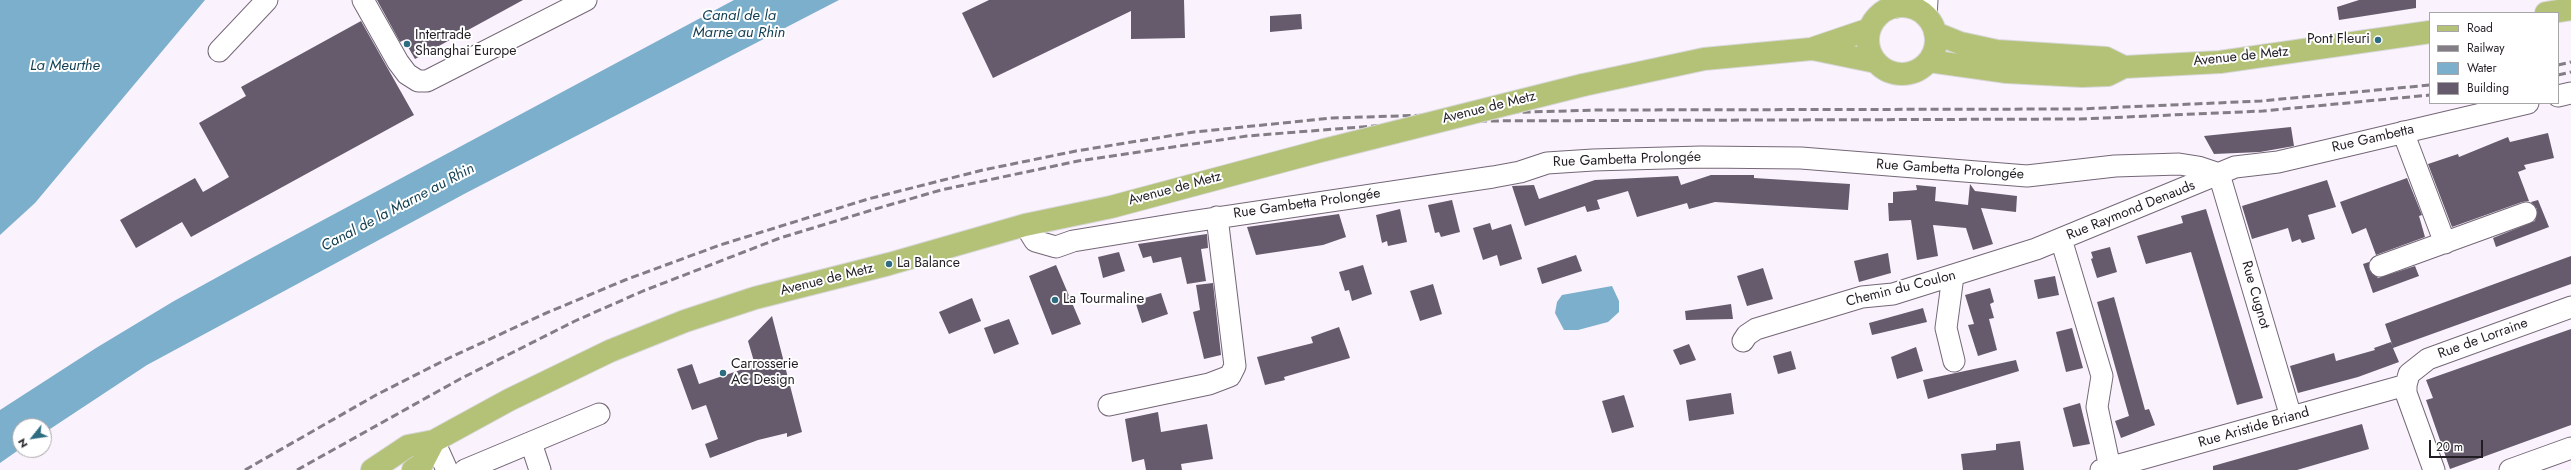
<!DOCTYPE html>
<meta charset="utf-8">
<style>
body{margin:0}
#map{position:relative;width:2571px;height:470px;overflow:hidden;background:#faf2fd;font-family:Jost,sans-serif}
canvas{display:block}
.legend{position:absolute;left:2429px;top:12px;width:130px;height:92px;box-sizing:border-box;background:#fff;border:1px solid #a7a5a7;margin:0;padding:5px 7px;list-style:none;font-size:12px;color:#221d23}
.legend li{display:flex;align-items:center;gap:8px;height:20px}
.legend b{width:20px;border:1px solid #a7a5a7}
.north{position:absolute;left:12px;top:418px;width:40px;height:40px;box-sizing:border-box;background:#fff;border:1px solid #a7a5a7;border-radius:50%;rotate:240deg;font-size:11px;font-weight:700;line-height:16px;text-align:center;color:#221d23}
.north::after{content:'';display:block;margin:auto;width:14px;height:18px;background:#2d6c81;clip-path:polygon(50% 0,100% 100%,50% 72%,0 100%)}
.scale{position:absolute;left:2429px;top:440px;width:54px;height:18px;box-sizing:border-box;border:2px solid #221d23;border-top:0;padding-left:5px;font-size:12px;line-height:14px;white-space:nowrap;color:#221d23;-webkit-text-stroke:3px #fff;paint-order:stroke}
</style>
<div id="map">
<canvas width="2571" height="470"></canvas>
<ul class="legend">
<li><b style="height:5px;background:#b3c276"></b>Road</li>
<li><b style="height:5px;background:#837d85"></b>Railway</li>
<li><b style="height:11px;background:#7cafcb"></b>Water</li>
<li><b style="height:11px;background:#655b6c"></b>Building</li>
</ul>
<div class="north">N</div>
<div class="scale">20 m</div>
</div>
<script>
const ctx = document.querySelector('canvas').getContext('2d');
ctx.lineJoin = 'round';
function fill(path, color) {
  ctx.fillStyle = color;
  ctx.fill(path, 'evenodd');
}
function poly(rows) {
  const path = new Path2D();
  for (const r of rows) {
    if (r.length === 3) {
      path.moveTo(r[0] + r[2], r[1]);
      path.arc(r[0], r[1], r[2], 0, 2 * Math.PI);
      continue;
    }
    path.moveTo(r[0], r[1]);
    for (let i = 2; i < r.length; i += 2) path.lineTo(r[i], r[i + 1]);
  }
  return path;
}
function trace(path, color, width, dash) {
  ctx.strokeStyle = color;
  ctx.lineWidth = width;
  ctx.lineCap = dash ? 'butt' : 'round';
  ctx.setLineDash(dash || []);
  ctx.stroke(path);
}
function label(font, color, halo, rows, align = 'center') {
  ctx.font = font + ' Jost,sans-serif';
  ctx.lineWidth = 4;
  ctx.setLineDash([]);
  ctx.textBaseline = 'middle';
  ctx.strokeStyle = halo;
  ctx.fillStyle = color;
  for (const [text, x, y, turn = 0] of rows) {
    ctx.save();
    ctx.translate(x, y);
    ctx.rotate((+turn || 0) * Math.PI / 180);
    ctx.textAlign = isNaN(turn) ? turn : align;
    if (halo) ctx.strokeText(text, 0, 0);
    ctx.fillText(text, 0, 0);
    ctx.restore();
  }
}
const water = poly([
 [0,0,205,0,35,203,0,235],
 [734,0,839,0,466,193,147,365,44,433,44,426,20,426,20,449,0,463,0,410,96,348,174,301,254,257],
 [1612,286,1619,301,1619,312,1608,322,1578,330,1564,330,1555,313,1557,302,1562,295]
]);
const building = poly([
 [377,0,523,0,415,59,404,40,400,42],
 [989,0,1184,0,1185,38,1131,39,1131,11,993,78,962,13],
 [2359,0,2416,0,2416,8,2339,20,2337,7],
 [1301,14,1302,29,1270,32,1270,16],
 [361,21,414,115,191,237,182,222,136,248,120,220,195,178,203,192,229,177,199,123,246,96,241,87],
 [2291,127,2294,146,2260,152,2214,154,2204,136],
 [2548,133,2554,158,2524,165,2526,169,2518,172,2529,201,2522,202,2452,227,2428,164,2458,154,2459,157,2508,137,2510,142],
 [1711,175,1754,175,1754,178,1850,184,1848,210,1715,202,1689,209,1687,203,1637,217,1628,191,1597,200,1600,209,1587,212,1585,206,1525,226,1512,186,1534,185,1539,199,1595,180,1678,176,1681,185],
 [2407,178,2422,215,2419,216,2425,237,2376,255,2366,228,2352,234,2340,202],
 [2327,180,2336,207,2308,215,2315,239,2302,243,2300,239,2292,242,2288,228,2252,239,2242,206],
 [1970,184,1975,191,2017,196,2016,212,1981,208,1993,244,1973,250,1966,228,1933,225,1938,256,1917,260,1911,220,1889,221,1888,203,1893,203,1893,192,1917,190,1916,185,1936,187,1935,201,1968,205],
 [1452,200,1460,232,1441,237,1439,232,1435,233,1428,205],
 [2538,200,2549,227,2496,247,2493,238,2535,221,2537,209,2531,202],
 [1400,209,1407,242,1388,246,1387,241,1382,243,1376,215],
 [2206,209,2263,398,2237,405,2191,252,2146,264,2137,236,2183,223,2181,216],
 [1339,214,1346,237,1323,245,1256,255,1247,227],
 [1490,223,1492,230,1511,224,1522,259,1500,266,1497,255,1483,260,1473,228],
 [1207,234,1208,248,1201,249,1206,281,1187,284,1181,257,1153,263,1151,256,1143,258,1138,244],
 [2110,247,2117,272,2097,278,2091,259,2093,258,2091,252],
 [1119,252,1125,271,1103,278,1098,257],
 [1888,253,1891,273,1859,282,1854,261],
 [1576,255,1582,271,1542,284,1537,268],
 [2571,256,2571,284,2393,348,2399,362,2358,377,2298,393,2290,366,2334,353,2336,361,2375,350,2374,348,2391,342,2393,347,2385,324],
 [2369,262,2369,270,2378,278,2415,266,2419,276,2373,293,2363,264],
 [1056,265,1081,324,1052,335,1029,276],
 [1363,265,1372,294,1352,301,1349,290,1345,291,1339,272],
 [1763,268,1773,299,1747,306,1737,276],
 [2055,276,2059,295,2038,299,2034,280],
 [1213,283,1221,355,1204,359,1193,312,1200,310,1196,285],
 [1433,284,1442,314,1420,321,1410,291],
 [1990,288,1994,302,1990,304,1994,318,1989,319,1997,350,1978,356,1968,325,1974,324,1965,295],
 [1161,293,1168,314,1142,323,1135,301],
 [2114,297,2145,410,2149,409,2155,425,2121,438,2115,421,2129,416,2097,302],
 [972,298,981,321,949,334,939,312],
 [1731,304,1733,319,1686,320,1685,311],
 [1923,308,1927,322,1872,335,1869,323],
 [772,316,802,432,787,437,787,433,758,440,710,458,705,444,718,439,706,405,692,410,677,369,692,364,699,384,755,365,748,341],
 [1009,319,1019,344,994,354,984,328],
 [1339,327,1350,358,1284,377,1285,380,1265,385,1257,357,1313,343,1311,337],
 [2072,328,2083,368,2066,372,2056,332],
 [2571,329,2571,425,2450,469,2426,400,2433,398,2426,380],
 [1689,344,1696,360,1680,365,1673,350],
 [1916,347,1923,371,1897,379,1891,357],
 [1791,351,1796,369,1778,374,1773,356],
 [2016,360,2019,371,1928,399,1923,380],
 [1731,393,1734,414,1689,421,1686,400],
 [1624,395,1634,427,1612,433,1602,401],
 [2080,403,2090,444,2073,447,2063,408],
 [1158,412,1161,432,1207,424,1213,459,1181,464,1182,470,1146,470,1144,459,1132,462,1125,419],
 [2362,424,2369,449,2297,470,2213,470,2213,466],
 [2020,441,2024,470,1963,470,1961,454,1996,450,1996,444]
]);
const minor = poly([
 [363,0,398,62,407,74,418,81,427,81,586,0],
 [1896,7,1901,0],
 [1926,16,1927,0],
 [219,51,267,0],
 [2558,96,2571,93],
 [2403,132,2445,243],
 [2219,174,2291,417],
 [1025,225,1035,241,1056,247,1073,241,1189,222,1493,177,1520,172,1547,163,1593,160,1701,157,1801,158,2027,176,2115,166,2179,164,2198,167,2219,174],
 [2061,239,2102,376,2097,407,2110,468],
 [2380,266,2526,213],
 [1953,276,1946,328,1954,361],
 [1743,341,1747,335,1756,329,1862,297,1893,294,2036,249,2235,167,2278,162,2528,103],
 [1109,405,1209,384,1230,376,1235,366,1217,217],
 [434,441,447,470],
 [531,443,540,470],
 [465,470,599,414],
 [2101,470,2406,385],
 [2434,470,2406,393,2406,385,2409,374,2428,359,2571,307],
 [2510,470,2571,448]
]);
const major = poly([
 [1902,40,34],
 [2546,13,2571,9],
 [1935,33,1960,43,1997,51,2106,58,2124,67],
 [1813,49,1876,62],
 [1929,61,2007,72,2082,76,2108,75,2124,67,2220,62,2430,32],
 [1583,85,1704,59,1811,49,1870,29],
 [372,470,408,446,434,441,509,400,610,351,685,321,755,298,889,264,1025,225,1111,207,1324,150],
 [413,470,422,464,434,441]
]);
const rail = poly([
 [2558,65,2571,62],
 [2558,75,2571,72],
 [245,470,376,395,449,358,544,314,625,280,720,245,868,199,983,170,1076,151,1194,132,1332,118,1596,110,2080,109,2261,101,2430,85],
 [297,470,460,379,575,321,643,291,780,238,872,210,941,190,1078,161,1247,136,1386,125,1463,121,2080,119,2263,111,2430,95]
]);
const majorBridge = poly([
 [1324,150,1583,85]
]);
const markers = [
 [2378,40,4,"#2d6c81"],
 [407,44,4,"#2d6c81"],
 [889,264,4,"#2d6c81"],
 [1055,300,4,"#2d6c81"],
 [723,373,4,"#2d6c81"]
];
const poiNames = [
 ["Intertrade",415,36],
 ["Shanghai Europe",415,52],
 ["Pont Fleuri",2370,40,"right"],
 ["La Balance",897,264],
 ["La Tourmaline",1063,300],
 ["Carrosserie",731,365],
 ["AC Design",731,381]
];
const streetNames = [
 ["Avenue de Metz",2241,57,-6],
 ["Avenue de Metz",1489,108,-14],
 ["Rue Gambetta",2373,139,-13],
 ["Rue Gambetta Prolongée",1627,160,-2],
 ["Rue Gambetta Prolongée",1950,170,4],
 ["Avenue de Metz",1175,189,-15],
 ["Rue Gambetta Prolongée",1307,204,-8],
 ["Rue Raymond Denauds",2131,211,-22],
 ["Avenue de Metz",827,280,-14],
 ["Chemin du Coulon",1901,289,-14],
 ["Rue Cugnot",2255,295,74],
 ["Rue de Lorraine",2483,339,-20],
 ["Rue Aristide Briand",2254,428,-16]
];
const waterNames = [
 ["Canal de la",739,16],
 ["Marne au Rhin",739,33],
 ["La Meurthe",65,66],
 ["Canal de la Marne au Rhin",398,208,-28]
];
fill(water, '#7cafcb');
fill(building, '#655b6c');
trace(minor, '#746777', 23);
trace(major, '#d7d6d7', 24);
trace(minor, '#fff', 21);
trace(major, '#b3c276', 22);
trace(rail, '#837d85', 3, [8, 4]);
trace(majorBridge, '#d7d6d7', 24, []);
trace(majorBridge, '#b3c276', 22);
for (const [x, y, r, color] of markers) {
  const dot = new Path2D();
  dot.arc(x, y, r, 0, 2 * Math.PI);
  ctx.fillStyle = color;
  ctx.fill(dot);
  trace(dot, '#fff', 1.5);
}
label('14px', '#221d23', '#fff', poiNames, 'left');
label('14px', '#221d23', '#fff', streetNames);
label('italic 15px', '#133f53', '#fff', waterNames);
</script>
